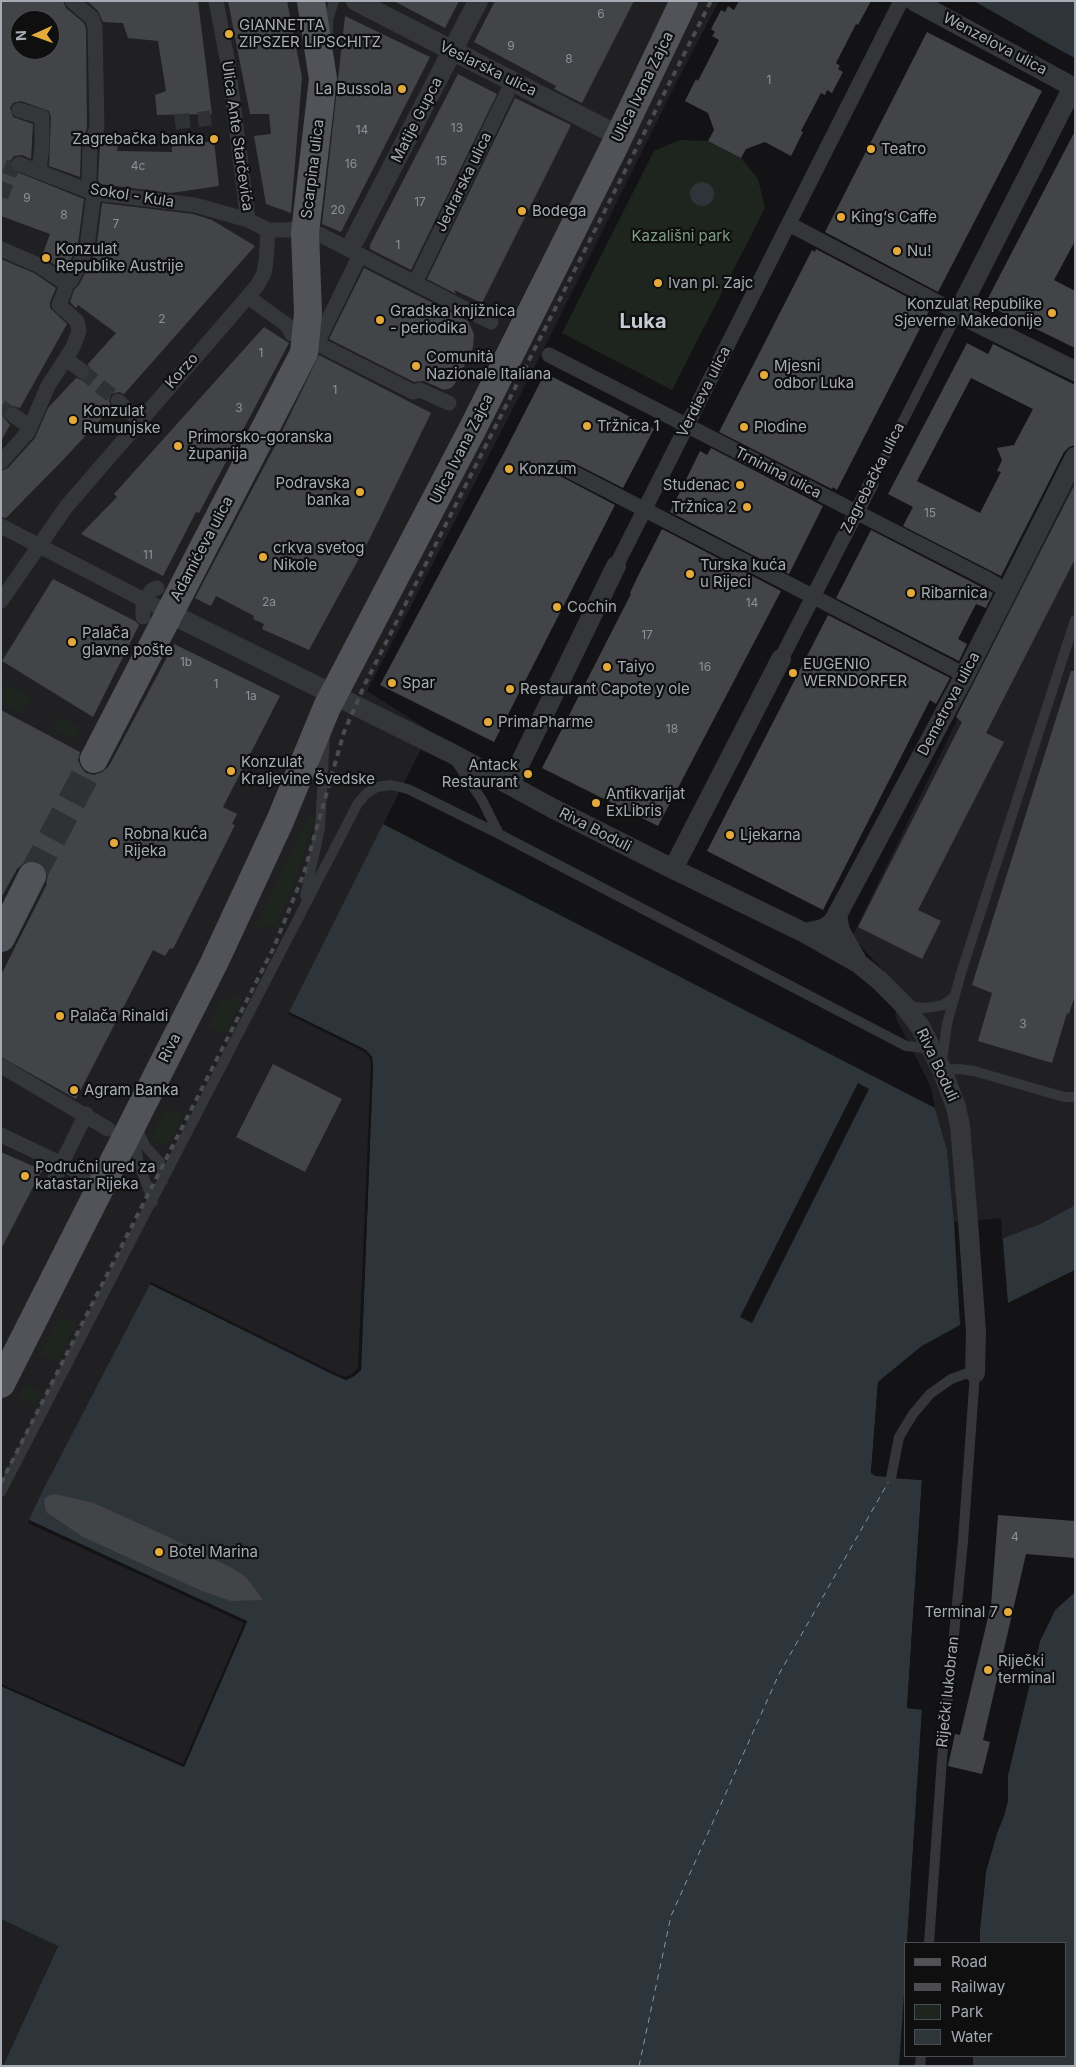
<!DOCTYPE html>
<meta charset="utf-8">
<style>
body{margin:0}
#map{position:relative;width:1076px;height:2067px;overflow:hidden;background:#131315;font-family:Inter,sans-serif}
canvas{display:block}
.frame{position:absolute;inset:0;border:2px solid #a6abb4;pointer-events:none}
.legend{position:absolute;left:904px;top:1942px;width:162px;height:115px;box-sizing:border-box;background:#0f0f10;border:1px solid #4b4d52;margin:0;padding:6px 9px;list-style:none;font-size:15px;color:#a6abb4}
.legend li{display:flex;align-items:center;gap:10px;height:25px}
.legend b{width:25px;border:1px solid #4b4d52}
.north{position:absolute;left:10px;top:10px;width:50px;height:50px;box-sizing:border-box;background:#0f0f10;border:1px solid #4b4d52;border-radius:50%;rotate:268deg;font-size:14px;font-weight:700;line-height:20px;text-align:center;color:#a6abb4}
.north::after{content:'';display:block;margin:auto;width:18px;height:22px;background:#e5aa3c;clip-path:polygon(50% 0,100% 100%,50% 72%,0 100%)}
</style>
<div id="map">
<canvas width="1076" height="2067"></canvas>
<div class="frame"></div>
<ul class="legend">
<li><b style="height:6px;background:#515359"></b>Road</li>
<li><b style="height:6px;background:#4a4c51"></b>Railway</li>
<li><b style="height:14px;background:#1e251f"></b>Park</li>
<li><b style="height:14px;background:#2d343a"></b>Water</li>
</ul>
<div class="north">N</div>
</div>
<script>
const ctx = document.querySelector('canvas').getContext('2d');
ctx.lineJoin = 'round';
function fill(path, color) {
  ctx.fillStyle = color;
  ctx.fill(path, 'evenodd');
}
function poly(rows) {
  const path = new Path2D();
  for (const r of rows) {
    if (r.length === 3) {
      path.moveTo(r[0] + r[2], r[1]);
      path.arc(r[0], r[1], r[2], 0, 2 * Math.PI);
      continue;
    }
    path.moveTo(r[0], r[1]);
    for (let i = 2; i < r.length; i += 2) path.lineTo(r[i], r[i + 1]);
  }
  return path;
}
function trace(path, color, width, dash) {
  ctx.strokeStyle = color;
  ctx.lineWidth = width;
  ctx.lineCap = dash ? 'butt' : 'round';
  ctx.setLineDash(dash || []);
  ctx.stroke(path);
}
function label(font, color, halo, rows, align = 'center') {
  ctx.font = font + ' Inter,sans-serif';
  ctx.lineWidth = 4.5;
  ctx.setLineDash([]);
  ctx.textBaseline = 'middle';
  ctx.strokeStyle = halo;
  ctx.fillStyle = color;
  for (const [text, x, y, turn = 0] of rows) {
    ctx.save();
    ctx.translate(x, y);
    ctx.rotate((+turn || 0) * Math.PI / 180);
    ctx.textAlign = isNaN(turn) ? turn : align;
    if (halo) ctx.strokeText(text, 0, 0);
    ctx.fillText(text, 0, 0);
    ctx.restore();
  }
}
const built = poly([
 [1,1,719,1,677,81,533,370,367,691,430,731,289,1012,366,1050,372,1057,361,1370,346,1380,150,1284,37,1503,247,1621,184,1767,1,1686],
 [20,20,50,20,50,50,20,50],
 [1075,470,1075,1205,1040,1224,1002,1238,1001,1218,954,1222,947,1150,935,1108,931,1087,895,1016,903,991,852,937,948,739],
 [1,1919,58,1945,3,2066,1,2066]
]);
const green = poly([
 [680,140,708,141,741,158,758,179,765,208,672,390,562,333,654,151],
 [7,684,31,698,22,713,1,701,1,695],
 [60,716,80,728,73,740,53,729],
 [308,817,314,818,314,822,292,888,276,925,256,927],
 [244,995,225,1034,209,1026,221,1001],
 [166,1109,182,1117,167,1146,151,1138],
 [60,1316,76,1324,57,1362,40,1354],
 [25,1384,43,1393,36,1406,18,1397]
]);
const water = poly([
 [974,1,1075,1,1075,58,1058,49],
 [702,194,12],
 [383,824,935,1108,947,1150,954,1222,1001,1218,1003,1238,1040,1224,1075,1205,1075,1270,922,1346,878,1382,871,1473,891,1478,922,1480,907,1708,922,1709,907,1943,905,1943,905,1980,899,2066,3,2066,58,1946,1,1919,1,1686,184,1767,247,1622,29,1520,42,1492,150,1284,334,1375,346,1380,354,1376,361,1370,373,1066,372,1057,366,1050,289,1012],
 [1075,1592,1075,2066,973,2066,973,2056,1065,2056,1065,1943,980,1943,980,1929,986,1871,997,1833,1004,1816,1008,1800,1008,1775,1040,1641,1055,1610]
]);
const pier = poly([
 [289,1012,366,1050,372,1057,373,1066,361,1370,354,1376,346,1380,150,1284,151,1282,335,1373,346,1377,352,1374,358,1368,371,1066,370,1058,365,1052,288,1014],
 [858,1083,869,1089,752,1323,740,1317],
 [1001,1218,1008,1303,1075,1270,1075,1273,1010,1305,1010,1319,987,1321,961,1328,923,1348,881,1383,874,1472,891,1475,923,1477,925,1480,910,1706,923,1707,924,1709,910,1943,907,1943,922,1710,907,1708,922,1480,875,1476,871,1473,878,1382,922,1346,960,1325,954,1222],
 [29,1520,247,1621,184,1767,1,1686,1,1684,183,1764,244,1623,28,1523],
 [1075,1589,1075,1592,1055,1610,1040,1641,1008,1775,1008,1800,1004,1816,997,1833,986,1871,980,1929,980,1943,978,1943,977,1928,984,1871,995,1832,1002,1815,1005,1799,1006,1775,1038,1640,1053,1609]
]);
const ferry = poly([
 [639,2066,671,1916,779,1674,889,1481]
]);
const building = poly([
 [1,1,63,1,66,8,84,23,86,29,87,128,81,144,80,177,49,166,51,117,49,111,21,101,13,103,10,108,13,117,33,124,31,159,22,155,14,156,10,161,12,170,84,199,78,244,65,272,42,256,50,234,1,216],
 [20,20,50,20,50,50,20,50],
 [87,1,198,1,212,114,157,115,155,95,166,91,158,41,128,38,123,23,103,22,98,11],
 [228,1,287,1,302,77,291,213,266,204,254,136,271,134,269,114,250,114],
 [394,1,459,1,445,28],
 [495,1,634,1,582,103,554,89,556,86,474,42],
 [739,1,871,1,858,25,856,24,836,63,840,66,838,69,843,72,832,93,827,90,825,95,821,93,801,131,803,132,791,156,765,142,746,149,741,158,708,141,714,130,708,113,685,101,696,79,698,81,719,40,712,36,715,32,711,29,721,10,725,12,728,6,734,10],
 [345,16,430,57,341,232,322,224],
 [927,32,1042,91,938,292,825,232],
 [458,74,497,94,411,270,370,249,370,245],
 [515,98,571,125,482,303,454,290,456,294,427,279],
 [1075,131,1075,241,1054,280,1075,291,1075,348,985,304],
 [214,141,219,186,171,193,100,184,98,180,100,145,118,145,117,151,172,152,172,146],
 [102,203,193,214,212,220,255,246,124,394,119,392,111,394,109,400,111,408,63,460,6,518,1,517,1,471,8,468,35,438,48,408,76,378,81,380,89,377,91,372,88,364,116,333,78,305,76,308,70,302,74,290,79,285,96,251],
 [816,249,930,309,837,490,833,487,832,489,719,432,812,250,815,252],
 [1,259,34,273,56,288,50,302,50,308,67,324,20,408,13,406,5,410,4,418,10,425,1,441],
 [364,268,468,321,474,334,473,347,457,381,451,388,444,390,424,381,414,382,329,339],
 [264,327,289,343,199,513,196,512,163,576,81,534,117,497,114,494],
 [967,343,988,354,993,344,1075,385,1075,445,1069,447,1064,452,1001,576,903,526,913,507,888,494],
 [971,378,1033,409,1014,445,997,448,1002,460,997,471,1001,472,980,513,917,481],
 [319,355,431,413,369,540,309,650,262,629,264,624,253,619,254,616,216,596,211,606,195,598,276,444],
 [545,373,654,429,623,488,568,460,559,460,556,464,556,473,560,476,615,505,494,742,380,685,505,451],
 [711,448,823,506,789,574,670,512,700,451,707,455],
 [1075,484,1075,559,986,733,1004,742,918,910,941,921,922,959,858,927,962,722,956,717],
 [662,529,781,591,658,826,542,768,631,594,630,593,637,578],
 [871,530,993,593,986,608,976,604,958,639,967,644,959,661,836,598],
 [53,579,135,621,139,625,93,717,2,661],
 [828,615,950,678,936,704,930,700,823,910,707,851],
 [174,644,280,696,223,807,237,814,232,824,235,825,173,949,170,948,165,956,153,950,76,1099,1,1057,1,975,47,884,46,883,48,876,45,868,39,862,32,860,24,863,17,869,1,898,1,710,80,752,78,760,81,767,86,773,94,775,102,772,109,766],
 [1071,671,1075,671,1075,995,1069,1014,1067,1013,1052,1063,978,1041,992,993,972,985],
 [273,1064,342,1099,305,1172,236,1137],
 [1,1152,42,1170,1,1249],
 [55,1494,94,1503,162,1534,232,1568,246,1577,263,1600,231,1601,202,1591,83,1537,46,1512,44,1499,50,1495],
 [998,1515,1075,1521,1075,1558,1026,1554,983,1740,990,1742,982,1774,948,1766,955,1734,960,1735,991,1605]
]);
const pedestrianTunnel = poly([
 [175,122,211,118],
 [1,197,14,162],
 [82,371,118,401],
 [1,407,13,415]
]);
const primaryTunnel = poly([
 [32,876,94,759]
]);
const service = poly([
 [328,32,328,20,334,1],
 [871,484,958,313],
 [455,760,482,800,499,834],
 [305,896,320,829,325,735],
 [906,1005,921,1008,933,1007,943,1005,954,997],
 [942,1061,947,1024,961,973,1075,620],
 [942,1070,959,1069,974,1071,1064,1097,1075,1097],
 [139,1132,146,1147,160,1162,163,1181],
 [137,1134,136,1148,139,1164,153,1202],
 [891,1478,899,1437,913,1414,930,1394,951,1379,965,1374,975,1373,963,1541,942,1759,929,1943],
 [1,1492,358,803,367,793,377,787,391,785,408,789,499,834,906,1046,932,1049],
 [920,2066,921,2056]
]);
const pedestrian = poly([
 [216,1,228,63,248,220,268,230],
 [19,110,42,117,42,147,39,171],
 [19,164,94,193,195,205,248,220],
 [789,224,958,313],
 [319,234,491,322],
 [1,249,38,265,62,281,65,284,65,290,59,305,77,321,79,331,73,347,48,386,28,432,1,462],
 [360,255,320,337,320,343,322,346,413,392,420,390,449,403],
 [415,283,513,81],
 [65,284,71,281,87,247,94,193,89,182,90,144,97,128,95,27,92,18,72,1],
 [248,297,287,325,292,334],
 [549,355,991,581,1007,591],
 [66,359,82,371],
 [118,401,139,420],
 [13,415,30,427],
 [564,468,965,675],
 [1,526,169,613],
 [616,566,901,1],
 [1,601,66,507,257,286,264,273,266,261,268,230,290,230,291,229],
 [143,617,143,606,148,595,152,590,157,588],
 [781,659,871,484],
 [1,1066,108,1129],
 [1,1135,85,1175],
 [55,1177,86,1114]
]);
const minor = poly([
 [356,1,619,136],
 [914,1,1075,88],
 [1073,87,958,313,1075,371],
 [355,239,478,1],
 [169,613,451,753,552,808,673,869,805,933,858,963,879,980,903,1004,921,1028,942,1070,956,1107,960,1126,968,1221,976,1332,975,1373],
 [510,784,616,566],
 [673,869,781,659],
 [837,915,840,931,858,963],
 [805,933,823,929,832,923,837,915,965,675,1075,457]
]);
const primary = poly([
 [94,759,304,353,308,313,305,233,323,79,311,1],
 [1,938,32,876],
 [1,1384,214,963,280,821,327,707,473,428,612,151,684,1]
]);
const rail = poly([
 [1,1483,274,947,304,873,344,732,365,684,711,1]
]);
const markers = [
 [229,34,5,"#e5aa3c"],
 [402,89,5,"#e5aa3c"],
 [214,139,5,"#e5aa3c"],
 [871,149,5,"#e5aa3c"],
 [522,211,5,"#e5aa3c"],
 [841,217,5,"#e5aa3c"],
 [897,251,5,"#e5aa3c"],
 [46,258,5,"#e5aa3c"],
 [658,283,5,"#e5aa3c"],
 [1052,313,5,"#e5aa3c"],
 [380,320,5,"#e5aa3c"],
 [416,366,5,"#e5aa3c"],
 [764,375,5,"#e5aa3c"],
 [73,420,5,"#e5aa3c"],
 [587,426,5,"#e5aa3c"],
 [744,427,5,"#e5aa3c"],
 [178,446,5,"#e5aa3c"],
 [509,469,5,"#e5aa3c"],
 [740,485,5,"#e5aa3c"],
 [360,492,5,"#e5aa3c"],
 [747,507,5,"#e5aa3c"],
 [263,557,5,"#e5aa3c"],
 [690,574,5,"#e5aa3c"],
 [911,593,5,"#e5aa3c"],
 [557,607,5,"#e5aa3c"],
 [72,642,5,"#e5aa3c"],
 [607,667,5,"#e5aa3c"],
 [793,673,5,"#e5aa3c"],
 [392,683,5,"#e5aa3c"],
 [510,689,5,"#e5aa3c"],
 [488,722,5,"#e5aa3c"],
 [231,771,5,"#e5aa3c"],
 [528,774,5,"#e5aa3c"],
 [596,803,5,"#e5aa3c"],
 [730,835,5,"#e5aa3c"],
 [114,843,5,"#e5aa3c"],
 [60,1016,5,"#e5aa3c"],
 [74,1090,5,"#e5aa3c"],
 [25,1176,5,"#e5aa3c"],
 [159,1552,5,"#e5aa3c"],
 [1008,1612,5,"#e5aa3c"],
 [988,1670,5,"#e5aa3c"]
];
const numberNames = [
 ["6",601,14],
 ["9",511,46],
 ["8",569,59],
 ["1",769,80],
 ["13",457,128],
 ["14",362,130],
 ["15",441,161],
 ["16",351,164],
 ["4c",138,166],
 ["9",27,198],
 ["17",420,202],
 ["20",338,210],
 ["8",64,215],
 ["7",116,224],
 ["1",398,245],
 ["2",162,319],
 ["1",261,353],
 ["1",335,390],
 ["3",239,408],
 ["15",930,513],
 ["11",148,555],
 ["2a",269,602],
 ["14",752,603],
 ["17",647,635],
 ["1b",186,662],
 ["16",705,667],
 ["1",216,684],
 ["1a",251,696],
 ["18",672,729],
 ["3",1023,1024],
 ["4",1015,1537]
];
const poiNames = [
 ["GIANNETTA",239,25],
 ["ZIPSZER LIPSCHITZ",239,42],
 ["La Bussola",392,89,"right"],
 ["Zagrebačka banka",204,139,"right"],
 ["Teatro",881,149],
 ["Bodega",532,211],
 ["King‘s Caffe",851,217],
 ["Konzulat",56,249],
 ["Republike Austrije",56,266],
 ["Nu!",907,251],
 ["Ivan pl. Zajc",668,283],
 ["Konzulat Republike",1042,304,"right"],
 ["Sjeverne Makedonije",1042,321,"right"],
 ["Gradska knjižnica",390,311],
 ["- periodika",390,328],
 ["Comunità",426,357],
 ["Nazionale Italiana",426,374],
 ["Mjesni",774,366],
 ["odbor Luka",774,383],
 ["Konzulat",83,411],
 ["Rumunjske",83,428],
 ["Tržnica 1",597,426],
 ["Plodine",754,427],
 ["Primorsko-goranska",188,437],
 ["županija",188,454],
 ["Konzum",519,469],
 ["Podravska",350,483,"right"],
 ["banka",350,500,"right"],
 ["Studenac",730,485,"right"],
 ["Tržnica 2",737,507,"right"],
 ["crkva svetog",273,548],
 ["Nikole",273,565],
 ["Turska kuća",700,565],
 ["u Rijeci",700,582],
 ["Ribarnica",921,593],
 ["Cochin",567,607],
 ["Palača",82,633],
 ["glavne pošte",82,650],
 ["EUGENIO",803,664],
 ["WERNDORFER",803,681],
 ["Taiyo",617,667],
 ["Spar",402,683],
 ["Restaurant Capote y ole",520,689],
 ["PrimaPharme",498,722],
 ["Konzulat",241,762],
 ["Kraljevine Švedske",241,779],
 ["Antack",518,765,"right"],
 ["Restaurant",518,782,"right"],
 ["Antikvarijat",606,794],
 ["ExLibris",606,811],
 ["Robna kuća",124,834],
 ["Rijeka",124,851],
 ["Ljekarna",740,835],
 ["Palača Rinaldi",70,1016],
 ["Agram Banka",84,1090],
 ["Područni ured za",35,1167],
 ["katastar Rijeka",35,1184],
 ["Botel Marina",169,1552],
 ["Terminal 7",998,1612,"right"],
 ["Riječki",998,1661],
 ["terminal",998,1678]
];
const streetNames = [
 ["Wenzelova ulica",995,44,28],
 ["Veslarska ulica",488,69,26],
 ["Ulica Ivana Zajca",643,87,-64],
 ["Matije Gupca",417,120,-63],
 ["Ulica Ante Starčevića",237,136,82],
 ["Scarpina ulica",313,169,-83],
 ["Jedrarska ulica",464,182,-64],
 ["Sokol - Kula",132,196,9],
 ["Korzo",182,371,-49],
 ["Verdieva ulica",704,392,-63],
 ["Ulica Ivana Zajca",462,449,-63],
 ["Trninina ulica",778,473,27],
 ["Zagrebačka ulica",873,478,-63],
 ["Adamićeva ulica",202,549,-62],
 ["Demetrova ulica",949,704,-62],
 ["Riva Boduli",595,830,27],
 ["Riva",170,1048,-63],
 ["Riva Boduli",937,1065,65],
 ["Riječki lukobran",948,1692,-84]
];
const parkNames = [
 ["Kazališni park",681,236]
];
const districtNames = [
 ["Luka",643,322]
];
fill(built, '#202022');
fill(green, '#1e251f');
fill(water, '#2d343a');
fill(pier, '#131315');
trace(ferry, '#7f98ad', 1, [6, 5]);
fill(building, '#434448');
trace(pedestrianTunnel, '#303135', 15, [15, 8]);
trace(primaryTunnel, '#303135', 28, [28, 14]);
trace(service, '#35363a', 10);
trace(pedestrian, '#35363a', 15);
trace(minor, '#35363a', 20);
trace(primary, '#515359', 28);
trace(rail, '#4a4c51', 4, [6, 5]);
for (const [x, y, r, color] of markers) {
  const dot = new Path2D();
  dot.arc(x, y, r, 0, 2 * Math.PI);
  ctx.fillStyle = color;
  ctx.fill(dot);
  trace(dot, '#0f0f10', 2);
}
label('12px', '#8d9199', null, numberNames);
label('15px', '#a6abb4', '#0f0f10', poiNames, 'left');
label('15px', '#a6abb4', '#0f0f10', streetNames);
label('15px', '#7e9e80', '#0f0f10', parkNames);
label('bold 20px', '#c7cad1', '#0f0f10', districtNames);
</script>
